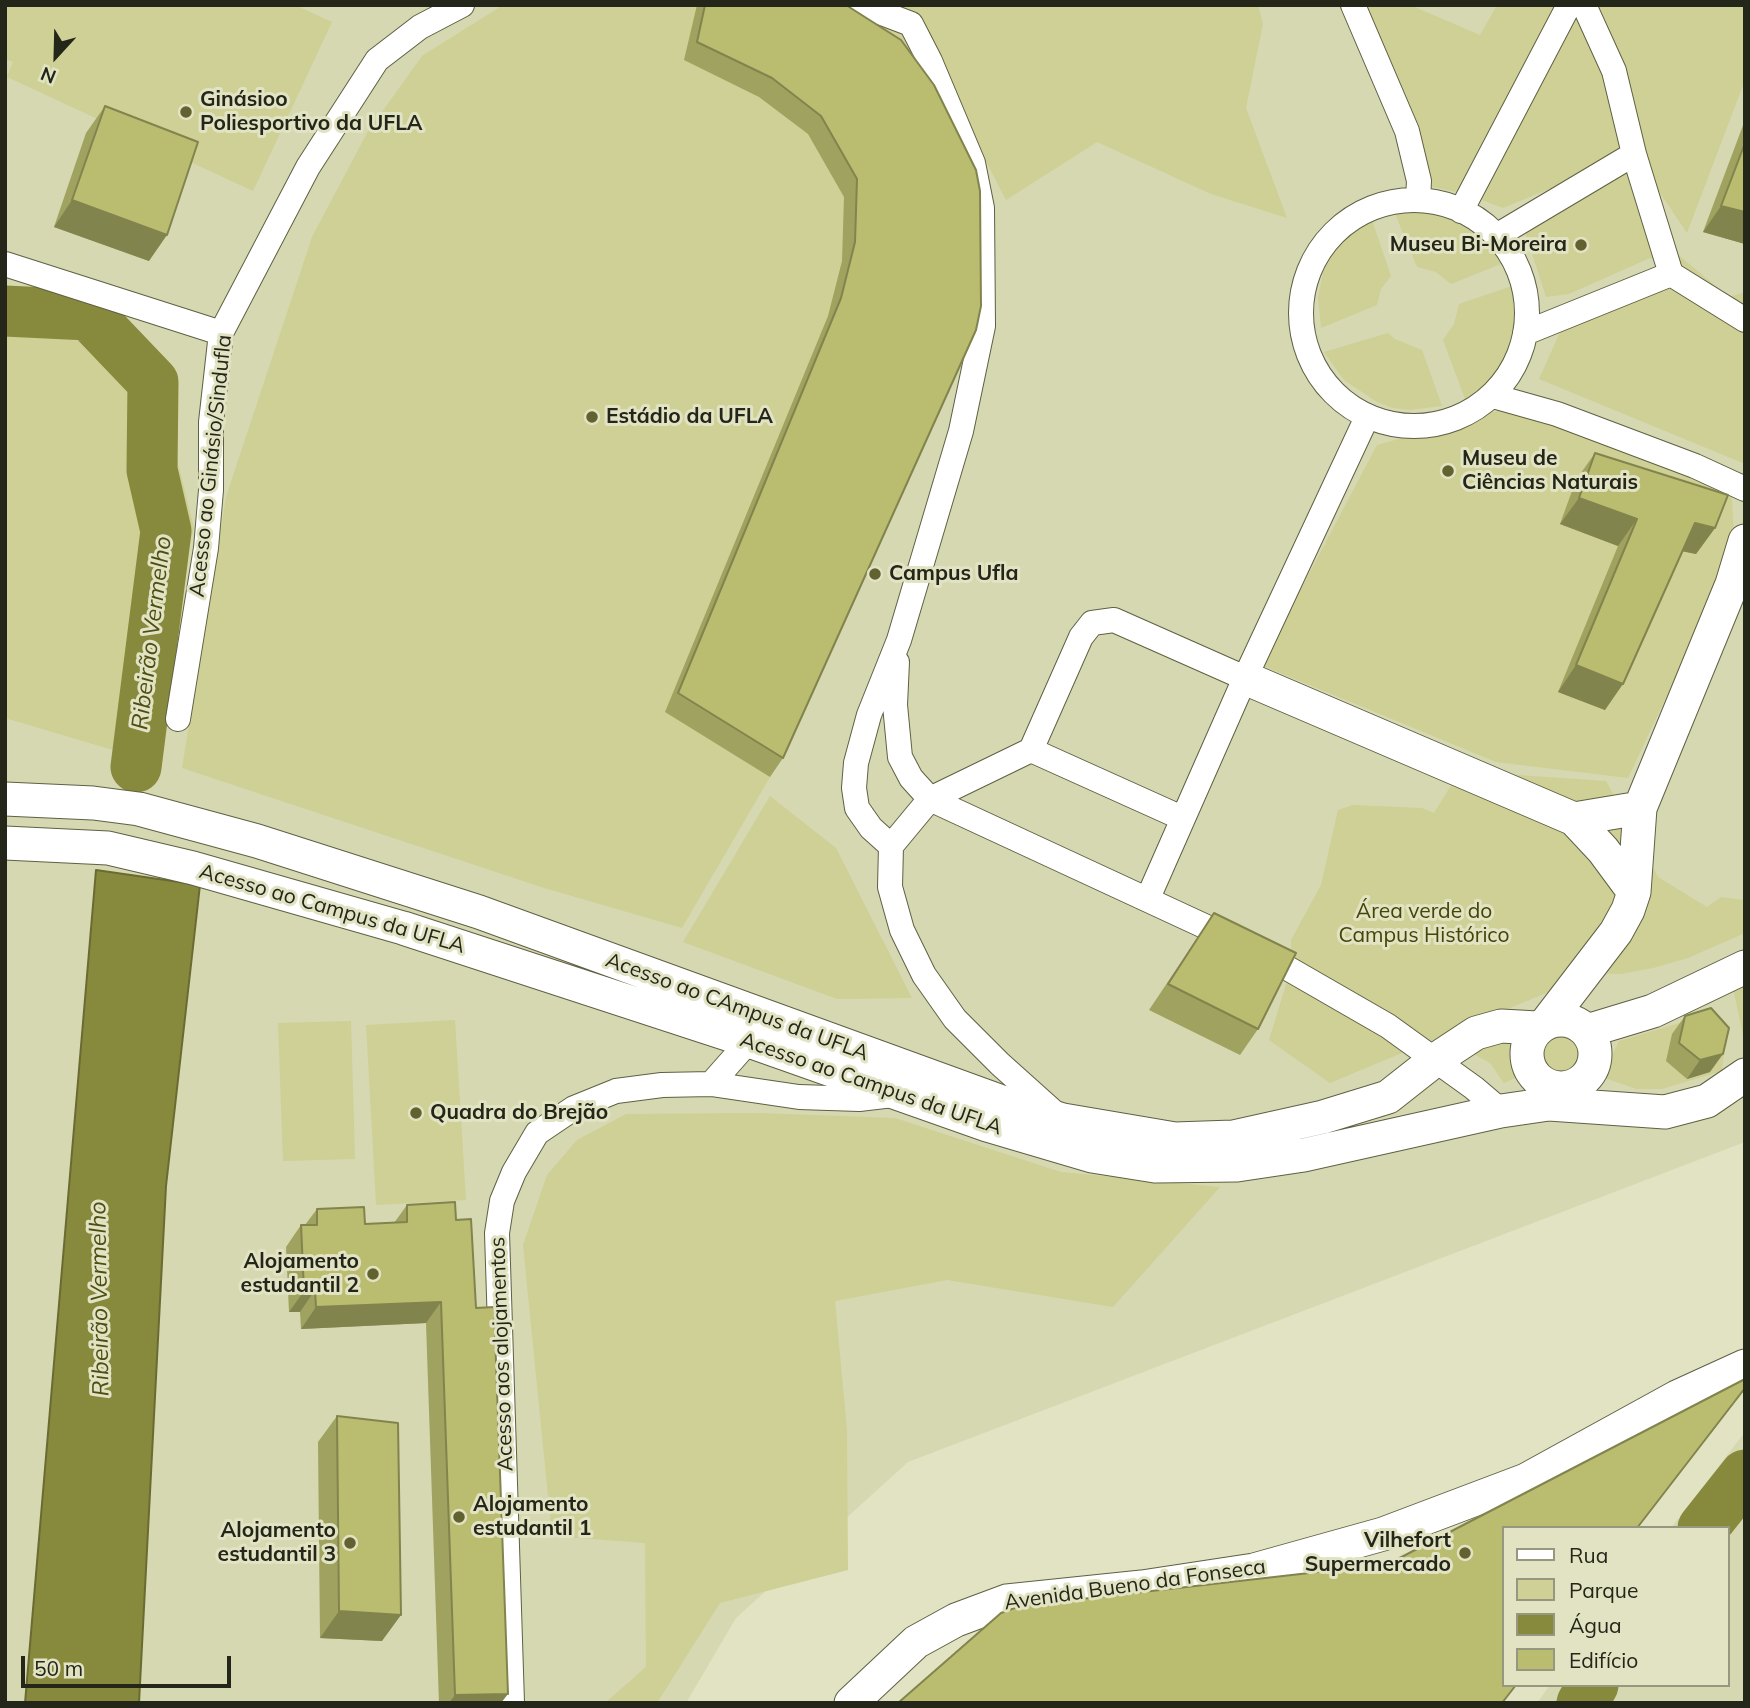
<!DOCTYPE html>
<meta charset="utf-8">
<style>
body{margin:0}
#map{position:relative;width:1750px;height:1708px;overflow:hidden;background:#e1e3c3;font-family:Mulish,sans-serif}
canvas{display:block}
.frame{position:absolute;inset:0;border:7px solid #25261a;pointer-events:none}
.legend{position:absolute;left:1502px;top:1526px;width:228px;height:161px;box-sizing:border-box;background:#e1e3c3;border:2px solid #96977f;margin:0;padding:9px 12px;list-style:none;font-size:21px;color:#25261a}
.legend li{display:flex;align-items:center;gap:14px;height:35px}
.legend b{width:35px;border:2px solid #96977f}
.north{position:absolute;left:21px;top:21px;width:70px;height:70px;-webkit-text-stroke:5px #e1e3c3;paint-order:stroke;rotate:202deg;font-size:19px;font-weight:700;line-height:28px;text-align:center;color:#25261a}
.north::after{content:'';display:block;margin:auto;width:24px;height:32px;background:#25261a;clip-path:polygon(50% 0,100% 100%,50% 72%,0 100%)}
.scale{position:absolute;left:21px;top:1656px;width:210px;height:32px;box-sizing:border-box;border:4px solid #25261a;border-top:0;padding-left:9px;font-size:21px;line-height:24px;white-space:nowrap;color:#25261a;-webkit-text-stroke:5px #e1e3c3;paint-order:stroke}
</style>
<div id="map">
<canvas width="1750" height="1708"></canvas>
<div class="frame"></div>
<ul class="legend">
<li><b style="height:9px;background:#fff"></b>Rua</li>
<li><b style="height:19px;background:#ced095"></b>Parque</li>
<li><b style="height:19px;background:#87893c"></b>Água</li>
<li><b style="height:19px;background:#babc6f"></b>Edifício</li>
</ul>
<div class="north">N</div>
<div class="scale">50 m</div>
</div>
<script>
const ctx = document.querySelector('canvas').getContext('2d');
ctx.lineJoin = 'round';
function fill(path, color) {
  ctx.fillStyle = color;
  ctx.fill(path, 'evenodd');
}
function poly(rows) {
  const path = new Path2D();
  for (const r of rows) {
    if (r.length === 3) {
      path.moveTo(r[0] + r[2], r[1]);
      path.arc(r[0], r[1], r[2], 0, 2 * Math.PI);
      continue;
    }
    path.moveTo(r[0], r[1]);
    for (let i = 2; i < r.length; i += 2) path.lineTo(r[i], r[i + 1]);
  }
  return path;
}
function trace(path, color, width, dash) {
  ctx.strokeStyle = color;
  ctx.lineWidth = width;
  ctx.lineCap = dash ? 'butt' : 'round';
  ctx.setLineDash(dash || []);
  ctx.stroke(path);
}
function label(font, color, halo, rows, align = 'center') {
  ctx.font = font + ' Mulish,sans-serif';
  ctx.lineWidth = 6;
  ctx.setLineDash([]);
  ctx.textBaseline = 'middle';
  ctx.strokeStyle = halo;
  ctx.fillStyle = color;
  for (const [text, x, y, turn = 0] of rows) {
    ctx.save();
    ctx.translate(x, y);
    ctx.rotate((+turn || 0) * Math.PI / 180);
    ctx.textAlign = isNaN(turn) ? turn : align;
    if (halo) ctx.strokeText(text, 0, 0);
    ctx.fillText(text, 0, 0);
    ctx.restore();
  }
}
const built = poly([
 [5,5,1745,5,1745,1142,908,1462,736,1618,686,1703,5,1703],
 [1745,1432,1745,1703,1537,1703,1550,1685,1727,1685,1727,1528,1671,1528]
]);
const green = poly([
 [5,5,295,5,332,22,253,191,7,77,13,62,5,59],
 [503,5,1258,5,1263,24,1246,108,1287,218,1211,194,1097,142,1006,200,962,115,968,337,770,777,682,928,541,887,182,768,226,497,312,237,367,133,422,56],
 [1351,5,1410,5,1480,35,1497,5,1745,5,1745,80,1687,233,1634,154,1503,208,1466,194,1428,186],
 [1620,162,1629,171,1676,253,1729,297,1745,292,1745,464,1539,379,1566,319,1661,262,1650,258,1569,294,1546,297,1523,225],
 [1423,207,1458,215,1487,234,1506,262,1451,284,1436,272,1417,267,1394,211],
 [1372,220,1391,276,1381,289,1377,305,1321,328,1318,297,1325,263,1346,236],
 [1518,284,1520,318,1514,353,1499,378,1465,399,1443,340,1454,324,1459,304],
 [5,285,91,312,142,343,157,379,194,528,140,758,5,718],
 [1388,333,1395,339,1422,350,1442,406,1410,410,1393,408,1377,402,1344,380,1324,352],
 [1514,406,1731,486,1735,551,1628,778,1496,762,1261,665,1377,445],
 [1460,771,1606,781,1658,877,1707,907,1721,897,1745,900,1745,933,1688,958,1653,968,1621,974,1594,973,1330,1083,1269,1040,1292,965,1291,940,1321,885,1338,810,1353,805,1422,808,1434,813],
 [770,796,836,848,912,998,837,999,683,942],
 [1745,982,1745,1045,1733,988],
 [1700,1017,1725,1042,1722,1071,1662,1089,1636,1089,1602,1077,1619,1041],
 [455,1020,466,1200,376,1205,366,1025],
 [351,1021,355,1159,283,1161,278,1023],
 [1562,1051,21],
 [1520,1032,1518,1054,1528,1072,1504,1083,1490,1063,1468,1051],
 [759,1113,895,1118,1061,1172,1220,1187,1113,1307,947,1280,835,1301,847,1430,848,1570,720,1603,657,1703,605,1703,646,1667,645,1543,552,1536,523,1245,547,1175,577,1140,626,1114]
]);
const water = poly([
 [96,870,200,885,166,1186,139,1703,25,1703,96,870]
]);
const river = poly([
 [5,311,89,315,153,382,152,470,166,531,136,767],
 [1703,1528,1745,1475],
 [1582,1703,1593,1685]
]);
const street = poly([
 [861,5,911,24,930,61,973,163,982,208,983,326,961,431,899,640,869,715,856,763,854,788,857,808,871,828,891,846],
 [1353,5,1407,131,1419,181,1418,199],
 [1584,5,1614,71,1634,154,1671,274],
 [1414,313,113],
 [1461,211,1569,5],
 [1498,235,1634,154],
 [5,264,221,333],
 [1525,333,1671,274,1745,320],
 [1493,396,1557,414,1695,466,1745,489],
 [897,662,895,705,900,757,911,778,930,799,1256,950,1388,1026,1474,1088,1501,1111],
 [178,719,206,548,211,490,211,422,221,333,308,167,377,60,420,27,462,5],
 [1031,750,1182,818],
 [1148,898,1245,678,1367,417],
 [711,1084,749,1041],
 [1058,1116,1000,1064,955,1019,924,975,902,930,890,887,891,846,930,799,1031,750,1081,637,1092,623,1114,620,1245,678],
 [512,1703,497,1233,502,1201,514,1172,537,1133,574,1108,616,1091,662,1085,711,1084,799,1097,859,1099,893,1095]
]);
const secondary = poly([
 [1245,678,1574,819,1603,850,1634,892],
 [5,799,93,803,139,809,257,841,479,912,999,1101,1063,1120,1175,1139,1233,1137,1323,1117,1388,1097,1435,1060,1476,1033,1501,1026,1537,1028],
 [1574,819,1640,808],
 [5,843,108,848,193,868,403,928,749,1041,987,1125,1092,1156,1155,1166,1237,1165,1304,1155,1501,1111,1549,1104,1665,1112,1707,1101,1745,1075],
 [1561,1054,34],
 [1547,1022,1616,932,1628,910,1634,892,1640,808,1732,584,1745,541],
 [1587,1031,1653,1011,1745,967],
 [851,1703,916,1642,956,1620,1007,1601,1142,1587,1254,1570,1383,1534,1526,1480,1677,1397,1745,1366]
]);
const wall = poly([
 [697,5,846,5,901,40,783,758,770,777,665,712,828,316,842,261,844,197,808,134,759,97,684,60],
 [105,106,149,261,54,227,86,133],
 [1745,120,1745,244,1703,232],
 [1595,453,1715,528,1696,554,1683,551,1605,710,1558,692,1618,546,1560,524,1576,480],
 [1214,913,1258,1029,1240,1055,1149,1010],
 [1685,1016,1710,1072,1687,1079,1666,1061,1672,1034],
 [407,1205,456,1220,476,1308,501,1703,439,1703,426,1323,301,1329,300,1312,289,1312,286,1247,301,1225,305,1225,317,1209,365,1224,394,1223],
 [337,1416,382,1641,320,1638,318,1442]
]);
const shadedWall = poly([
 [72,200,167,235,149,261,54,227],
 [1721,206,1745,212,1745,244,1703,232],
 [1579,498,1637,519,1618,546,1560,524],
 [1695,523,1715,528,1696,554,1676,550],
 [1576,665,1623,684,1605,710,1558,692],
 [1723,1054,1710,1072,1687,1079,1700,1060],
 [315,1290,300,1312,289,1312,304,1291],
 [441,1302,426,1323,301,1329,316,1307],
 [1745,1388,1745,1389,1637,1528],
 [339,1611,401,1615,382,1641,320,1638],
 [508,1694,501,1703,449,1703,455,1695]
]);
const building = poly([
 [705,5,846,5,901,40,934,85,976,170,980,191,981,306,976,330,783,758,678,693,841,298,855,242,857,179,821,116,772,78,697,42,705,5],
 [105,106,198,142,167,235,72,200,105,106],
 [1745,143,1745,212,1721,206,1745,143],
 [1595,453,1728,495,1715,528,1695,523,1623,684,1576,665,1637,519,1579,498,1595,453],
 [1214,913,1296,953,1258,1029,1168,984,1214,913],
 [1711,1008,1729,1028,1723,1054,1700,1060,1679,1043,1685,1016,1711,1008],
 [455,1202,456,1220,471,1219,476,1308,494,1307,508,1694,455,1695,441,1302,316,1307,315,1290,304,1291,301,1225,317,1225,317,1209,364,1207,365,1224,407,1222,407,1205,455,1202],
 [1745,1379,1745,1388,1637,1528,1503,1528,1503,1685,1516,1685,1502,1703,898,1703,1001,1613,1020,1606,1388,1564,1745,1379],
 [337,1416,398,1423,401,1615,339,1611,337,1416]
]);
const markers = [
 [186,112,7,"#61622f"],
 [1581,245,7,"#61622f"],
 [592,417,7,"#61622f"],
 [1448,471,7,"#61622f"],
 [875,574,7,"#61622f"],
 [416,1113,7,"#61622f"],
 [373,1274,7,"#61622f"],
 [459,1517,7,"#61622f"],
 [350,1543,7,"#61622f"],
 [1465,1553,7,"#61622f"]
];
const poiNames = [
 ["Ginásioo",200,100],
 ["Poliesportivo da UFLA",200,124],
 ["Museu Bi-Moreira",1567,245,"right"],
 ["Estádio da UFLA",606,417],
 ["Museu de",1462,459],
 ["Ciências Naturais",1462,483],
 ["Campus Ufla",889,574],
 ["Quadra do Brejão",430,1113],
 ["Alojamento",359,1262,"right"],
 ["estudantil 2",359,1286,"right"],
 ["Alojamento",473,1505],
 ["estudantil 1",473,1529],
 ["Alojamento",336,1531,"right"],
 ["estudantil 3",336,1555,"right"],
 ["Vilhefort",1451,1541,"right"],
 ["Supermercado",1451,1565,"right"]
];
const streetNames = [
 ["Acesso ao Ginásio/Sindufla",211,466,-84],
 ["Acesso ao Campus da UFLA",332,909,16],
 ["Acesso ao CAmpus da UFLA",737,1007,20],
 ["Acesso ao Campus da UFLA",871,1084,19],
 ["Acesso aos alojamentos",502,1354,-92],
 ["Avenida Bueno da Fonseca",1135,1585,-8]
];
const parkNames = [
 ["Área verde do",1424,912],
 ["Campus Histórico",1424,936]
];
const waterNames = [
 ["Ribeirão Vermelho",152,633,-83],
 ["Ribeirão Vermelho",100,1299,-91]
];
fill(built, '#d6d8b1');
fill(green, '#ced095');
fill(water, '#87893c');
trace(water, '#6a6b32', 2);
trace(river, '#87893c', 51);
trace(street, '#5f6043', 26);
trace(secondary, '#5f6043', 35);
trace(street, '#fff', 24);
trace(secondary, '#fff', 33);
fill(wall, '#a0a25f');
fill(shadedWall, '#82844e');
fill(building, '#babc6f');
trace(building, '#82844e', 2);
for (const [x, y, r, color] of markers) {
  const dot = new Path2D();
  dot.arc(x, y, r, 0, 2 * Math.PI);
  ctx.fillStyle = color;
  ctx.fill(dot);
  trace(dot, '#e1e3c3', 2.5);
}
label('bold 21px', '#25261a', '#e1e3c3', poiNames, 'left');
label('21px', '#25261a', '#e1e3c3', streetNames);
label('21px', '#454508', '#e1e3c3', parkNames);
label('italic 23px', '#4e4e14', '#e1e3c3', waterNames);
</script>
